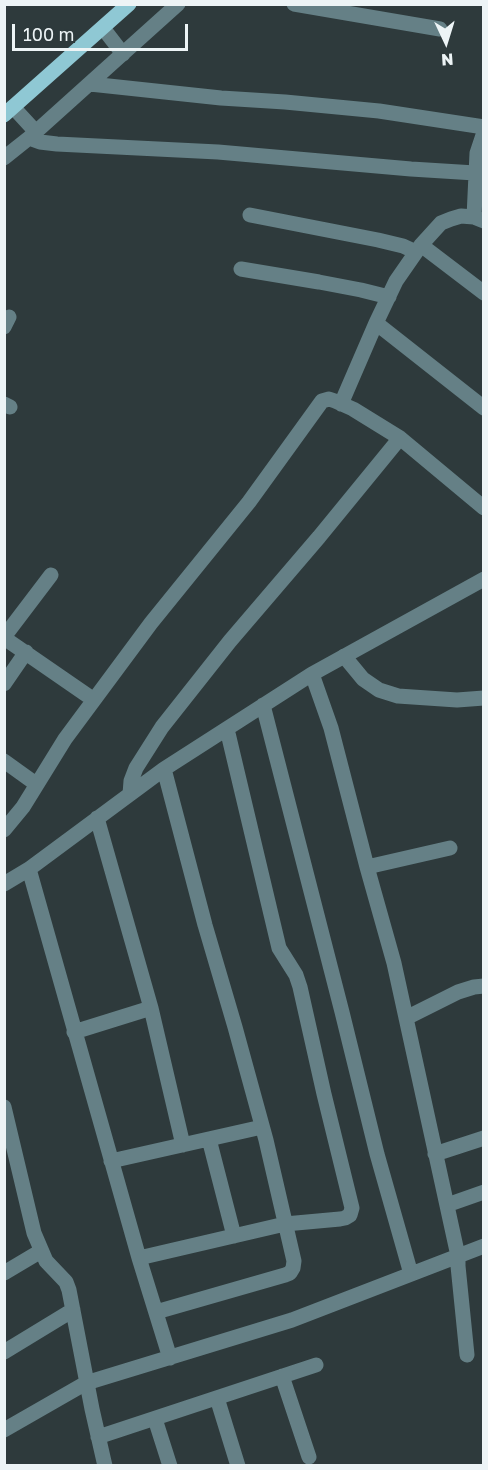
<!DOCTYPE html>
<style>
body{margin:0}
#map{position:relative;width:488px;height:1470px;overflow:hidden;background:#2e3a3c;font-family:"Golos Text",sans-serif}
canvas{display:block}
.frame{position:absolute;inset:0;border:6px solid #edf4f6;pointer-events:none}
.north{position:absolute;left:416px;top:12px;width:60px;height:60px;-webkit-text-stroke:4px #2e3a3c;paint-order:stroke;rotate:176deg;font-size:16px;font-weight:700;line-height:24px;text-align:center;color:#edf4f6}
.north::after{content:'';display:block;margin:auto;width:21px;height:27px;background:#edf4f6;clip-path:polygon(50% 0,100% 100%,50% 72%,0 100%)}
.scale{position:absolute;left:12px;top:24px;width:176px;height:27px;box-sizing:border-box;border:3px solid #edf4f6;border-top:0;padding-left:8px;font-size:18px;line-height:21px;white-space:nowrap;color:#edf4f6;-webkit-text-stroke:4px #2e3a3c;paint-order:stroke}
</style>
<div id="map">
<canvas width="488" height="1470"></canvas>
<div class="frame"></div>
<div class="north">N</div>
<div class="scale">100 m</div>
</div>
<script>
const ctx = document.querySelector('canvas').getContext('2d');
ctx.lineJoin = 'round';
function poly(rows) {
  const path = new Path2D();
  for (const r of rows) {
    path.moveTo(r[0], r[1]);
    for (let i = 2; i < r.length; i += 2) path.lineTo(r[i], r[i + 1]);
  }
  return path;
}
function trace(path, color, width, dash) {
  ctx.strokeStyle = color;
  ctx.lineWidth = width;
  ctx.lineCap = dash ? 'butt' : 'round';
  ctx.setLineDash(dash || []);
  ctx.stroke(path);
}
const minor = poly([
 [294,4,440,29],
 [103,28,123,54],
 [90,84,221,98,285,102,379,111,484,127],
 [13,107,36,132],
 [29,138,40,142,57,144,218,152,411,169,475,173],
 [4,158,29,138,178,4],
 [250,215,378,240,403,246,416,252],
 [474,217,477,153,484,132],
 [421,245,484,293],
 [241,269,319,282,361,290,389,297],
 [376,323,484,408],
 [4,327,9,317],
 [4,404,10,407],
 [341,404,376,323,396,281,421,245,441,223,451,219,461,216,474,217,484,221],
 [4,637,51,575],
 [4,638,94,700],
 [344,656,363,679,379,690,398,696,457,700,484,698],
 [312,674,331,728,367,867,394,963,458,1256,458,1266,467,1355],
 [4,684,26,652],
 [263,705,342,1012,377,1154,411,1274],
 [4,761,36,784],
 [130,794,131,781,136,768,162,727,230,641,319,537,400,438],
 [97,818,151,1008,183,1145],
 [4,830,23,807,65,739,151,623,249,502,322,401,329,399,335,401,353,409,400,438,484,508],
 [367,867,450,848],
 [29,869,139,1258,170,1358],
 [4,884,29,869,164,769,312,674,484,579],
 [406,1018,458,992,474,987,484,986],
 [74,1032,151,1008],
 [4,1107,34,1233,46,1261,66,1282,69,1290,92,1409,105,1466],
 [209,1139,234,1236],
 [435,1154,484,1138],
 [111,1161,262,1127],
 [447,1205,484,1192],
 [139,1258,285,1224,340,1219,345,1218,350,1215,352,1208,324,1094,300,987,296,975,279,948,227,729],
 [4,1273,41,1251],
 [156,1312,285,1275,290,1273,293,1268,294,1261,266,1140,235,1027,205,925,164,769],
 [4,1352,73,1310],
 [282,1376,309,1457],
 [217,1398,238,1466],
 [155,1419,170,1466],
 [4,1430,86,1383,292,1320,484,1246],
 [98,1437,316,1365]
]);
const major = poly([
 [4,115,129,4]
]);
trace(minor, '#658086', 15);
trace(major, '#8fc8d4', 15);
</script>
